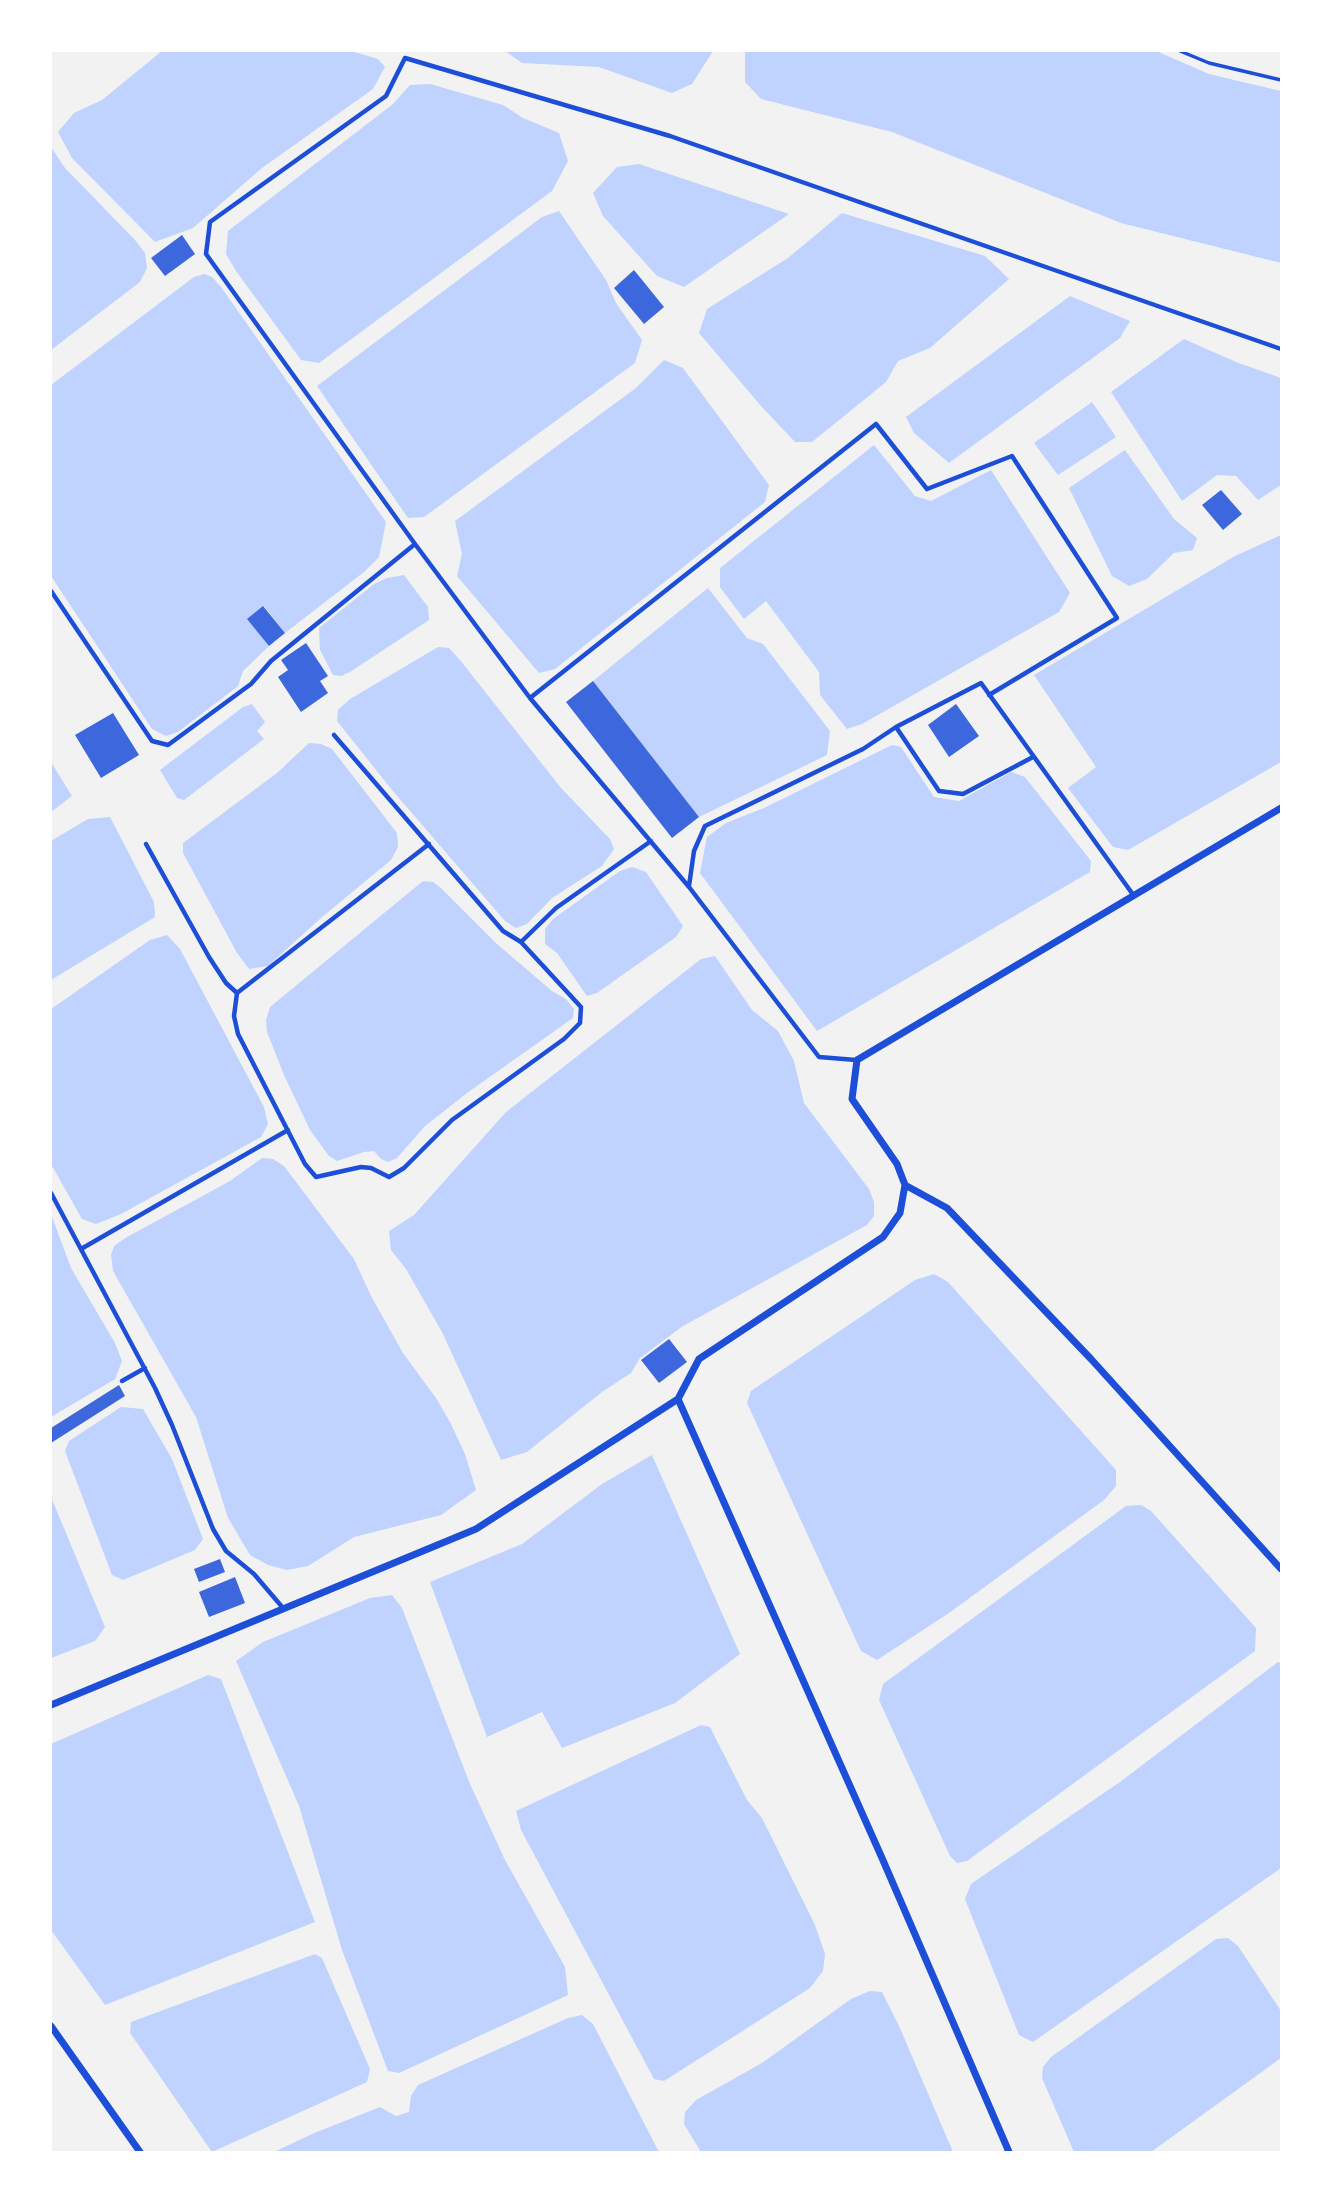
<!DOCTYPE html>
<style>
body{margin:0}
#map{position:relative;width:1332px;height:2203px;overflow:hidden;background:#f2f2f2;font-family:"PT Sans Narrow",sans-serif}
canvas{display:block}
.frame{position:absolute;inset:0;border:52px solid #fff;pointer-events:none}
</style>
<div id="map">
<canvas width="1332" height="2203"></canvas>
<div class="frame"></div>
</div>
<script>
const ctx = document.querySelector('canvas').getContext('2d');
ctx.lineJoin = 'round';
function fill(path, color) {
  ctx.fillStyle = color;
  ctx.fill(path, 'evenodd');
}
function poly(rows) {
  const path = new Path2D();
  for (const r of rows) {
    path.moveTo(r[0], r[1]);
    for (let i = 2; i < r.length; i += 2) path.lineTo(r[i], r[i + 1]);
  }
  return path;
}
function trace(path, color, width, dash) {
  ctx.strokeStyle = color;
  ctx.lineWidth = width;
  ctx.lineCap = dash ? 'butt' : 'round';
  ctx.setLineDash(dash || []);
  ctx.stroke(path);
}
const water = poly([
 [162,51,351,51,378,59,385,67,373,89,262,168,193,228,155,242,72,158,58,132,74,113,102,100],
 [505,51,713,51,692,84,672,93,599,67,522,63],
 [737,51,1156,51,1209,74,1281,91,1281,263,1121,223,892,132,761,99,745,82,745,52],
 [430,84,503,105,523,118,559,133,568,161,552,191,319,363,301,360,236,271,226,254,228,231,393,104,410,85],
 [51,147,65,168,135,240,145,253,147,268,140,282,51,350],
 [639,164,789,214,684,287,657,276,603,216,593,193,617,167],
 [559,211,606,280,616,303,642,340,635,363,424,517,408,518,317,386,542,217],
 [842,213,985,256,1009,279,930,348,898,361,886,382,812,442,795,442,761,406,699,333,707,309,788,258],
 [204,274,212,277,221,287,386,522,379,557,364,572,285,633,264,606,248,619,269,646,243,671,238,686,178,732,166,736,152,729,51,576,51,385,194,277],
 [1070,296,1130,321,1120,338,949,463,914,433,906,417],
 [1184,339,1236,362,1281,378,1281,485,1258,500,1236,476,1217,475,1182,501,1111,392],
 [664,360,683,368,769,485,765,502,555,669,539,673,457,576,462,554,455,521,636,388],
 [1092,402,1116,437,1058,475,1034,443],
 [874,445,915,496,931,501,991,470,1070,593,1059,612,862,724,847,729,820,695,819,672,766,601,744,619,720,587,720,568],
 [1125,450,1174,519,1197,538,1193,550,1174,553,1147,579,1129,586,1112,576,1069,488],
 [1281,535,1281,762,1128,850,1113,847,1068,788,1096,767,1034,675,1235,556],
 [404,575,428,607,429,620,350,672,341,676,333,675,320,650,319,628,374,584,387,578],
 [708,588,747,638,763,644,830,731,827,755,699,817,593,681],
 [438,647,449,648,460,660,561,788,610,839,614,849,602,866,552,898,527,924,516,928,505,921,392,790,337,721,338,710,350,699],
 [252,704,265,722,257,731,264,739,184,800,177,798,160,770,243,707],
 [309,743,321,744,332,749,397,833,398,847,391,860,322,917,268,966,249,969,237,953,183,853,183,843,277,773],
 [892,745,901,747,934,797,959,801,1011,772,1025,777,1091,861,1090,872,817,1031,700,873,707,837,726,823,764,808],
 [51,762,72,796,51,812],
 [110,817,154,902,155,917,51,980,51,841,88,819],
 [632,867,646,872,683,926,676,937,597,993,587,996,557,953,545,944,545,929,553,919,620,871],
 [423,881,433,882,441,888,497,944,552,991,566,999,574,1009,573,1018,467,1093,425,1126,397,1158,388,1162,381,1159,374,1151,364,1152,337,1161,329,1156,310,1130,284,1075,267,1032,266,1020,270,1007],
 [167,935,180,949,264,1107,268,1124,261,1137,121,1214,96,1224,82,1219,51,1164,51,1009,150,940],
 [715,956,752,1010,778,1031,794,1061,804,1103,869,1189,874,1202,874,1216,867,1225,683,1326,640,1358,631,1373,602,1392,527,1452,501,1460,442,1332,406,1269,391,1250,389,1231,414,1215,506,1112,701,959],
 [262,1158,273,1159,284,1166,354,1259,371,1296,403,1353,436,1398,450,1422,465,1454,476,1490,441,1515,354,1537,308,1566,287,1570,268,1565,250,1555,228,1518,196,1417,113,1271,111,1255,114,1246,127,1237,230,1181],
 [51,1214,71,1268,115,1343,122,1361,115,1379,51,1417],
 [934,1274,948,1282,1116,1470,1116,1486,1104,1500,949,1613,877,1660,861,1651,747,1403,751,1391,915,1280],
 [121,1407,143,1409,172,1459,203,1539,195,1550,123,1580,112,1575,65,1451,69,1441],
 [652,1455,740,1654,675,1703,562,1748,542,1712,487,1737,430,1582,522,1544,602,1484],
 [51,1497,105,1627,95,1641,51,1658],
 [1141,1505,1151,1511,1256,1628,1255,1651,967,1861,957,1863,950,1856,879,1700,883,1684,1126,1506],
 [392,1595,402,1608,470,1784,505,1860,565,1967,568,1995,399,2073,388,2071,342,1950,299,1806,236,1661,263,1642,370,1598],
 [1278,1662,1281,1663,1281,1868,1033,2042,1019,2035,965,1899,971,1884,1120,1782],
 [208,1675,221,1679,315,1922,105,2005,51,1930,51,1744],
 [701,1725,710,1727,747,1800,762,1818,815,1925,825,1954,823,1971,810,1988,664,2081,654,2079,521,1830,516,1811],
 [1228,1938,1238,1946,1281,2011,1281,2058,1151,2152,1074,2152,1042,2078,1043,2067,1051,2057,1216,1939],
 [315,1954,322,1958,370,2069,367,2082,212,2152,130,2033,131,2022],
 [870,1991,882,1992,899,2026,953,2152,701,2152,684,2124,685,2112,696,2100,762,2063,851,1999],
 [582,2015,593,2024,659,2152,274,2152,312,2134,380,2107,396,2116,409,2112,411,2096,418,2085,568,2018]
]);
const building = poly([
 [182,235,195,254,165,276,151,258],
 [634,270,664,307,644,324,614,288],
 [1221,490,1242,514,1223,530,1202,505],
 [263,606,285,633,269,646,247,619],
 [306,643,328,676,320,681,328,693,301,712,278,677,288,670,281,660],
 [593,681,699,817,672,838,566,702],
 [956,704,979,736,949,757,928,725],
 [113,713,139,755,101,778,75,735],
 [669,1339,687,1362,659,1383,641,1360],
 [119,1385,125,1396,51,1443,51,1428],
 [220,1559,225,1572,199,1582,194,1569],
 [235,1577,245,1603,209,1617,199,1592]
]);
const path = poly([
 [1180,51,1209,63,1281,80]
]);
const service = poly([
 [51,591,152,741,168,745,251,684,271,661,415,544],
 [530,698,876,424,927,489,1012,456,1117,618,989,695],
 [896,727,939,791,963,794,1033,757],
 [146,844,209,957,226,983,237,993,234,1016,238,1034,305,1164,316,1177,361,1167,371,1168,389,1177,404,1168,452,1120,564,1039,580,1023,581,1007,521,942,503,931,334,735],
 [689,886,694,851,705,826,863,749,896,727,981,683,1134,896],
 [521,942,556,908,651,841],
 [237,993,429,844],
 [856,1060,819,1057,689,887,530,698,415,544,206,254,210,222,386,96,405,58,670,136,1281,349],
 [51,1193,155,1388,172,1425,213,1529,226,1551,254,1574,283,1608],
 [81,1249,288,1130],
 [122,1381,145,1368]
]);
const minor = poly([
 [905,1185,947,1208,1091,1359,1281,1569],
 [678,1399,882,1858,1009,2152],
 [51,1705,476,1529,678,1399,699,1359,883,1237,900,1213,905,1185,897,1164,852,1099,857,1060,1281,808],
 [51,2026,140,2152]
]);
fill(water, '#bfd3fe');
fill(building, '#3d67dc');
trace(path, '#1d4ed8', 3.5);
trace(service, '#1d4ed8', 4.5);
trace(minor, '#1d4ed8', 7);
</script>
